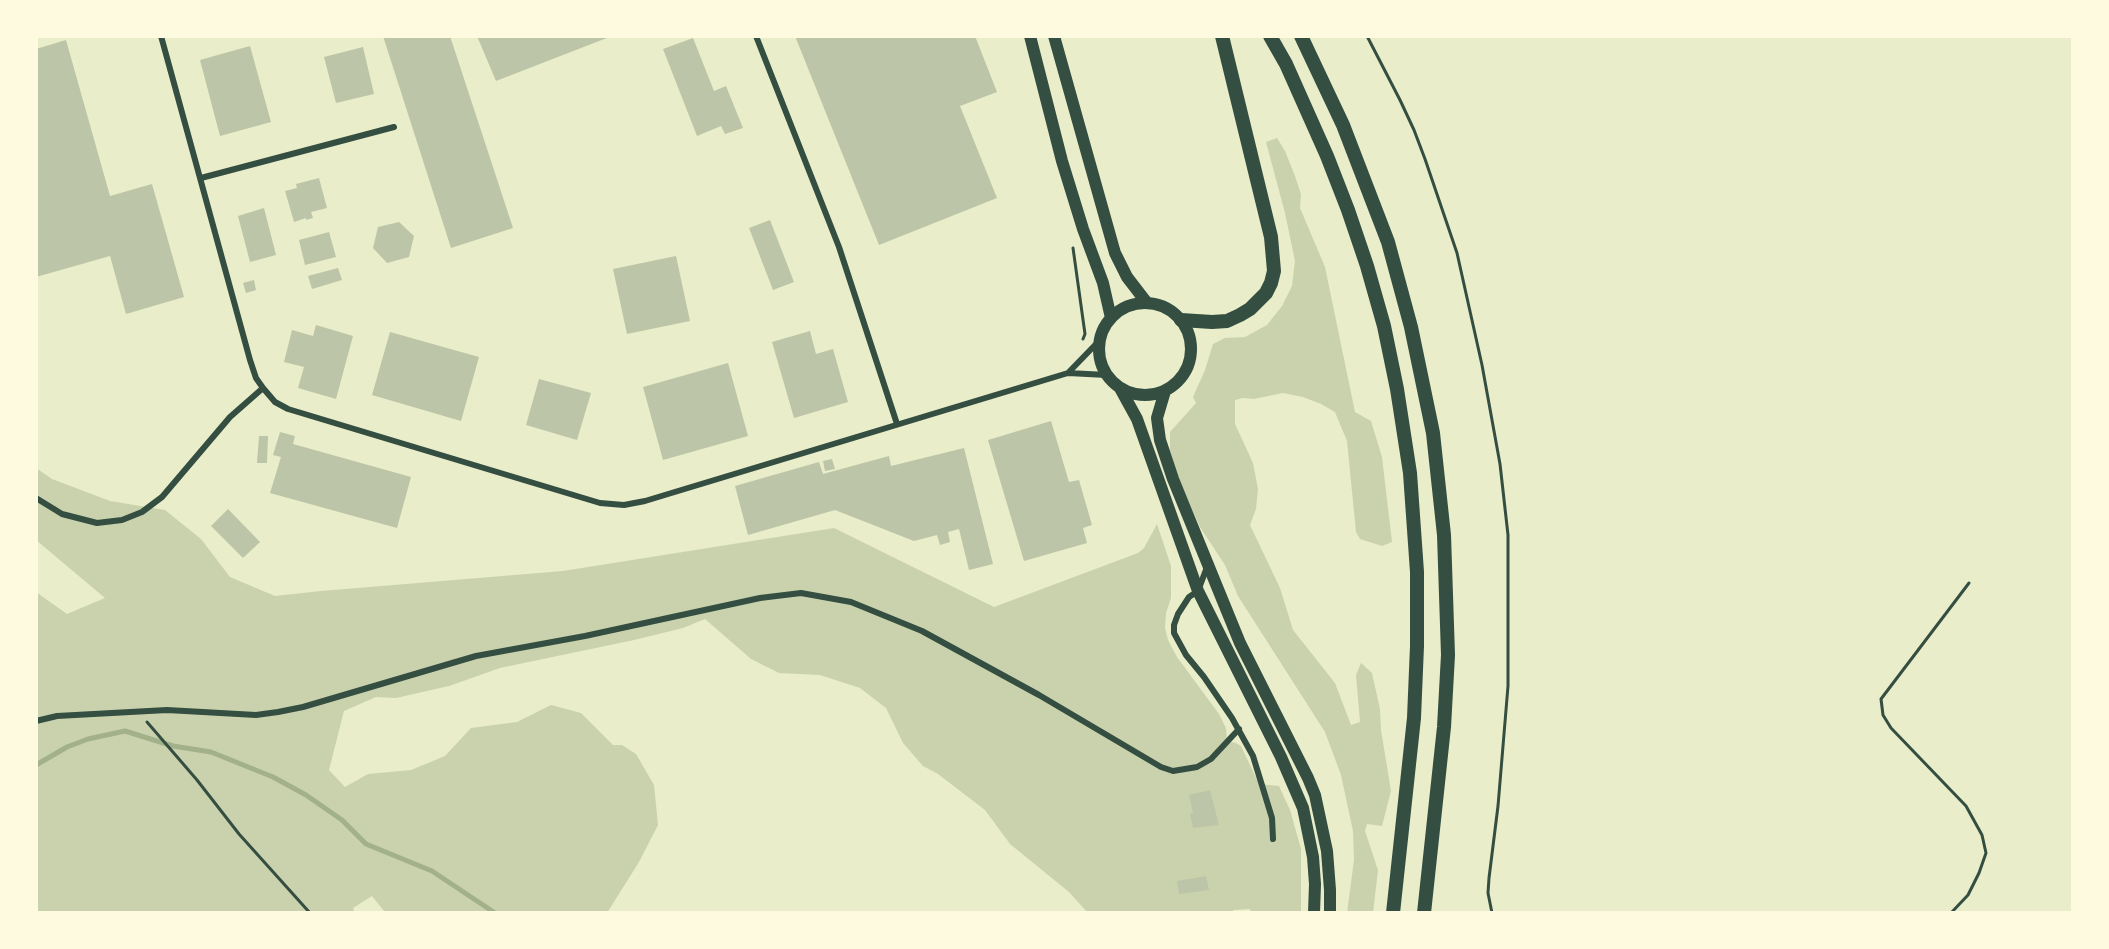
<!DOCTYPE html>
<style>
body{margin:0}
#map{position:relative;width:2109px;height:949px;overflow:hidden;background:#e9edc9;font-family:Manrope,sans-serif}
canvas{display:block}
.frame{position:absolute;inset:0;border:38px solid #fefae0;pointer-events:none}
</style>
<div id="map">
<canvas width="2109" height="949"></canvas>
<div class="frame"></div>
</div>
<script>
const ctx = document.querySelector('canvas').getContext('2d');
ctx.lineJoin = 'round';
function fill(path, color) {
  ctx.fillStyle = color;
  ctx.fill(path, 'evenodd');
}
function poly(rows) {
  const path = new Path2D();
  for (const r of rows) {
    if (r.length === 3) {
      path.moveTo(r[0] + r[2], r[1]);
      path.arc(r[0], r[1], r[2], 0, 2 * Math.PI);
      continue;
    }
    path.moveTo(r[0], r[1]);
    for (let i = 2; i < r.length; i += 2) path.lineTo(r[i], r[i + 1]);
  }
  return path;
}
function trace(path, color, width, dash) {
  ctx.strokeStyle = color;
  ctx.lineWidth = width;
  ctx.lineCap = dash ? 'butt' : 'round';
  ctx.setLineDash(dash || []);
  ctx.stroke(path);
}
const green = poly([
 [1277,138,1285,151,1295,176,1301,194,1300,208,1325,267,1355,412,1371,421,1382,457,1392,542,1382,546,1360,539,1356,532,1347,441,1335,412,1321,404,1303,397,1283,393,1254,399,1243,398,1235,400,1235,424,1253,463,1258,489,1256,509,1250,525,1280,588,1293,630,1335,683,1351,725,1360,722,1356,675,1361,663,1372,673,1380,709,1381,730,1391,791,1382,826,1367,824,1365,831,1378,870,1373,913,1347,913,1354,860,1353,831,1341,775,1325,732,1238,596,1225,565,1200,527,1178,478,1170,450,1170,432,1196,403,1193,397,1205,370,1213,344,1225,338,1245,337,1267,325,1282,306,1292,286,1295,261,1285,213,1266,142],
 [36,468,52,479,110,501,165,510,201,539,230,577,275,596,321,591,563,571,834,528,994,607,1138,553,1144,548,1157,524,1171,566,1171,598,1166,613,1165,628,1168,640,1177,657,1219,714,1226,728,1227,741,1236,743,1241,746,1259,784,1279,786,1290,810,1301,849,1301,913,1251,913,1250,909,1234,910,1230,913,1087,912,1069,892,1010,844,985,810,938,774,923,766,903,743,886,708,860,688,820,675,779,673,751,659,705,619,683,628,634,640,500,668,449,686,396,698,376,697,344,711,329,770,345,787,368,774,411,770,445,756,471,728,517,722,551,705,581,713,613,745,622,745,636,754,654,785,658,825,639,862,607,913,398,913,384,911,372,896,353,908,355,913,36,913,36,592,67,614,105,598,36,540]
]);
const stream = poly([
 [36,765,67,747,88,739,125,731,173,746,211,752,273,777,306,795,342,820,366,844,432,871,495,913]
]);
const building = poly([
 [383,36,450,36,513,228,451,248],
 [477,36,612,36,496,81],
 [795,36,975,36,997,92,960,106,997,198,879,245],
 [693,38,714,91,726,86,743,128,725,134,721,126,697,136,663,49],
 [66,40,110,196,152,184,184,297,126,314,110,256,36,277,36,49],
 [250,46,271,122,220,136,200,60],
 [363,47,374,94,336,103,324,57],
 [319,178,327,208,311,212,313,218,306,220,306,218,294,222,285,191,297,188,296,184],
 [264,208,276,255,250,262,238,216],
 [770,220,794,282,773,290,749,228],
 [399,222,414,236,409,257,387,263,373,248,378,227],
 [329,232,336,257,305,265,299,240],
 [676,256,690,321,627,334,613,269],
 [338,268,342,280,312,289,308,276],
 [254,280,256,290,246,293,243,283],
 [316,325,353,336,336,399,298,388,304,367,284,362,292,330,313,336],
 [810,331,816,354,833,349,848,402,794,418,772,342],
 [390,332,479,357,461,421,372,395],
 [728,363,748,436,663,460,643,387],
 [539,379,591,393,577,440,526,425],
 [1051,421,1069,482,1079,480,1092,525,1083,528,1087,543,1024,561,988,440],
 [280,432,295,436,293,444,411,477,397,528,270,493,281,457,273,455],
 [259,436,268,436,267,463,257,463],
 [964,448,993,564,969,570,959,529,948,532,950,542,940,545,937,535,914,541,835,510,748,535,735,486,819,462,823,474,889,456,891,466],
 [832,459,835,469,825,471,823,461],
 [228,509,260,542,243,558,211,526],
 [1210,790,1219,825,1193,828,1190,814,1193,813,1189,795],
 [1206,876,1209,890,1179,894,1177,881]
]);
const path = poly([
 [1367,36,1400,100,1414,130,1425,159,1457,253,1482,365,1500,464,1508,535,1508,686,1498,806,1489,878,1488,893,1492,913],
 [1073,248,1085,334,1083,339],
 [147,722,197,780,239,834,310,913],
 [1951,913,1968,895,1979,873,1986,853,1982,835,1966,806,1891,728,1883,715,1881,699,1969,583]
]);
const minor = poly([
 [161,36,250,360,256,378,263,388,275,402,288,409,600,503,624,505,645,501,1068,373,1107,375],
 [756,36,839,247,897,424],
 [201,178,394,127],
 [1068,373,1099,341],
 [36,498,62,514,97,523,122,520,142,512,162,497,230,417,263,388],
 [1207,567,1198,591,1189,597,1178,614,1174,625,1174,633,1186,655,1204,677,1232,718,1253,756,1272,818,1273,839],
 [36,721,57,716,167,710,256,715,278,712,303,707,476,656,585,636,760,598,801,593,851,602,922,631,1039,695,1161,767,1173,771,1197,767,1211,759,1239,729]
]);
const primary = poly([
 [1030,36,1062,161,1083,229,1103,283,1111,318],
 [1054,36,1115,253,1127,277,1147,303],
 [1145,349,46],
 [1120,388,1137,419,1198,591,1281,757,1303,808,1313,857,1315,884,1314,913],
 [1165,391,1157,418,1160,440,1173,479,1240,643,1308,778,1315,795,1327,851,1330,890,1330,913]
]);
const trunk = poly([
 [1270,36,1286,64,1327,156,1348,210,1367,266,1384,326,1397,389,1410,473,1417,572,1417,646,1414,718,1393,913],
 [1301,36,1343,125,1388,242,1411,327,1433,433,1444,535,1448,655,1444,727,1424,913],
 [1181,320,1212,322,1227,321,1240,315,1250,309,1266,293,1271,283,1274,271,1271,237,1222,36]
]);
fill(green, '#cad2ad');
trace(stream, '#a3b18a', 5);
fill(building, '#bcc5a7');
trace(path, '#344e41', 3);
trace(minor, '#344e41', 6);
trace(primary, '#344e41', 12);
trace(trunk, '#344e41', 14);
</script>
